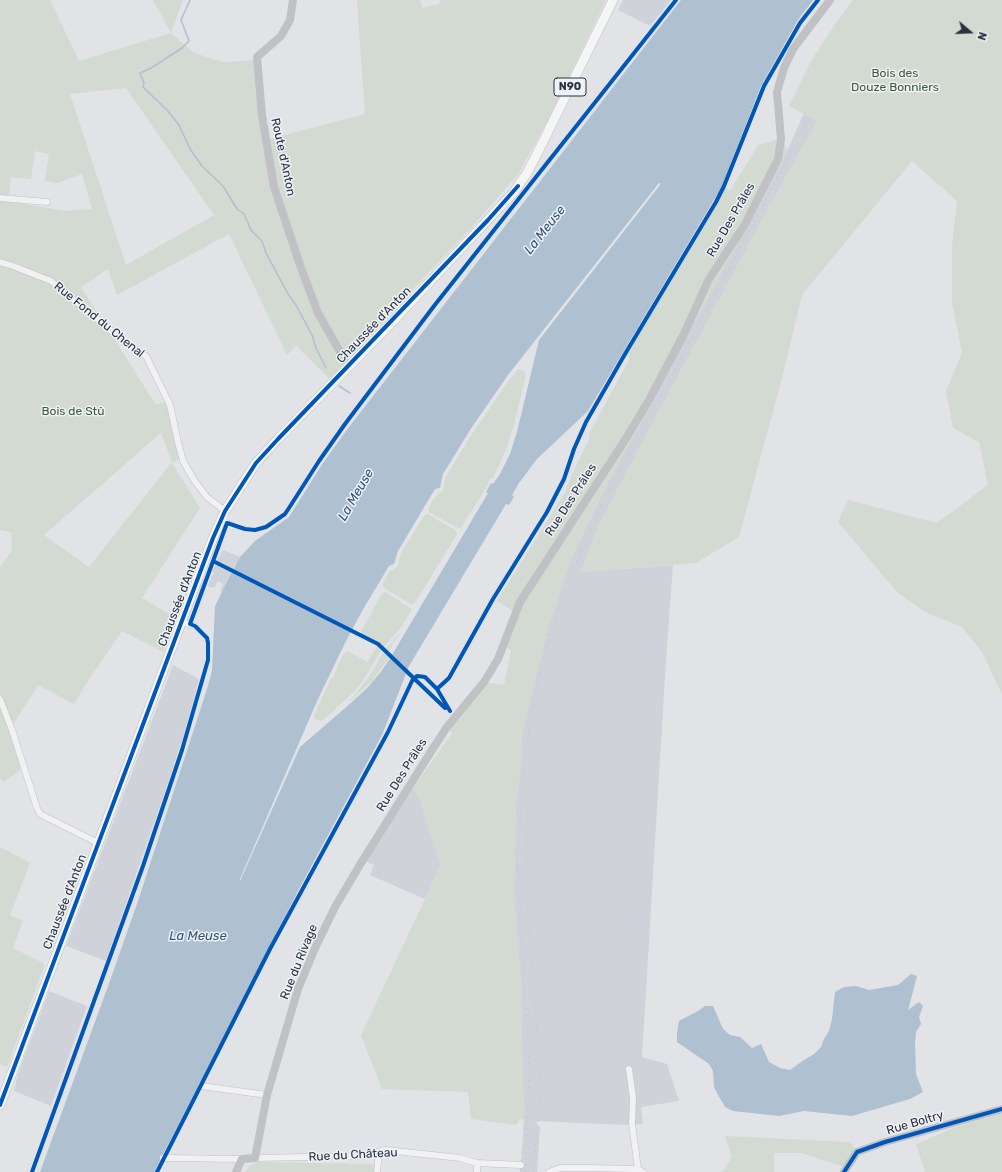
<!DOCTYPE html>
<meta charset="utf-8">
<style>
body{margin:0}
#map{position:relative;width:1002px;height:1172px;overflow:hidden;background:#e1e3e6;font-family:Rubik,sans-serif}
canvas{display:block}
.north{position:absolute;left:950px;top:12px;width:40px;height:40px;-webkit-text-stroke:3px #eef2f6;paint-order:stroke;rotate:109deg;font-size:11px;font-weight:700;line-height:16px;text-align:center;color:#28313f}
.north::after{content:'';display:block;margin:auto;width:14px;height:18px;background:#28313f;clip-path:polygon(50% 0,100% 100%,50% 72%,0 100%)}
</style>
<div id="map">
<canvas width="1002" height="1172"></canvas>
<div class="north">N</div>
</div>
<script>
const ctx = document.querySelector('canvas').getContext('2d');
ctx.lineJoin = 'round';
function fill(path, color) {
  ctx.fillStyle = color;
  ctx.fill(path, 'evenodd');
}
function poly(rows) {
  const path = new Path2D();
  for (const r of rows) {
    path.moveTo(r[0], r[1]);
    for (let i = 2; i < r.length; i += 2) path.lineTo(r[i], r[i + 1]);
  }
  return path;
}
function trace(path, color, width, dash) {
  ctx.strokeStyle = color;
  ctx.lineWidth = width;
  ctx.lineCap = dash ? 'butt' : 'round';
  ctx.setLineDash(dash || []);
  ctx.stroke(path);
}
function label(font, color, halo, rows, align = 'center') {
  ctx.font = font + ' Rubik,sans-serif';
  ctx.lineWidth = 3;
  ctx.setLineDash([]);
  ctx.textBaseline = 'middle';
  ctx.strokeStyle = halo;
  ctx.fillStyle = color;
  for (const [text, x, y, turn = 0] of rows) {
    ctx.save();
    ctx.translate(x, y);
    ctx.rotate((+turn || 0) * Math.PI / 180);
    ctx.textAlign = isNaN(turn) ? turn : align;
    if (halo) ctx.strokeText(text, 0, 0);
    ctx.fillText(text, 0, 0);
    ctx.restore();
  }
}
const built = poly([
 [623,0,671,0,650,26,618,10],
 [804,113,818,120,784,180,647,434,598,527,581,572,673,565,666,660,642,1057,667,1064,679,1101,641,1107,643,1124,627,1125,535,1121,540,1127,537,1172,520,1172,524,1120,520,971,514,898,516,804,521,763,522,734,547,631,570,561,606,486,788,149],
 [223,550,240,557,230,573,253,584,241,601,220,591,223,584,218,581,214,588,208,586,211,578,214,573,212,571,213,569,215,566,217,565,218,563,217,560],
 [173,665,199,679,187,724,170,777,106,961,66,946],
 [413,788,419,796,441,865,425,899,370,875,374,865,365,861],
 [49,991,87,1006,51,1106,14,1091,18,1074]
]);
const green = poly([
 [0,0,50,0,79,61,171,33,153,0,183,0,171,33,194,53,223,62,257,60,266,140,365,114,357,0,420,0,422,8,438,4,441,0,606,0,548,120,519,173,471,228,348,358,337,343,348,366,333,382,296,346,287,355,229,234,117,295,108,269,81,287,156,405,166,401,181,458,172,463,200,508,142,598,177,619,163,652,122,631,90,678,74,704,38,685,12,726,0,693,0,567,12,551,11,532,0,530],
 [126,88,214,215,126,265,70,94],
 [35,151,49,154,45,181,57,183,82,174,92,209,64,211,8,201,11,177,31,179],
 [161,433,172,462,89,567,44,535],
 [853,0,1002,0,1002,694,982,652,962,627,925,612,897,592,838,522,848,500,937,523,988,485,979,442,953,428,946,391,962,353,952,302,952,246,957,201,912,161,802,295,782,378,739,537,696,563,581,572,598,527,647,434,784,180,817,121,789,106,811,61,838,20],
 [781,139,788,150,606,486,570,561,547,631,522,734,521,763,516,804,514,898,520,971,524,1120,520,1119,517,1125,471,1119,468,1092,382,1089,361,1035,441,865,419,796,413,788,452,733,449,729,487,683,504,685,511,650,503,645,516,613,497,601,566,491,572,474,589,440,589,434,630,358,625,354,724,186,730,191,758,145],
 [518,369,523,370,526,375,513,428,507,447,494,476,492,479,490,478,488,482,489,483,461,528,458,528,429,512,428,509,434,498,443,490,446,477,468,440,507,383],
 [427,514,455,530,457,534,415,603,411,604,386,589,383,586,383,583,389,572,398,566,401,553,424,516],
 [385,592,412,609,402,626,384,647,379,643,361,634,362,630,381,595],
 [403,629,393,643,389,652,386,649],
 [377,647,381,650,366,676,354,692,322,721,321,721,315,719,314,716,319,704,331,679,334,677,336,670,343,655,347,651,368,662,374,650,375,651],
 [383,653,389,658,372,681,348,703,368,678],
 [0,706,7,722,23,768,4,782,0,778],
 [0,847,30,863,10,915,23,921,13,948,45,964,7,1067,0,1064],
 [1002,1113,1002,1172,925,1172,916,1144,954,1128],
 [725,1136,850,1142,857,1152,847,1168,802,1153,774,1153,774,1172,722,1172,732,1157],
 [258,1162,376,1164,375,1172,245,1172,251,1165]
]);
const water = poly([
 [681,0,813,0,798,20,761,86,721,188,588,411,537,459,519,483,512,495,514,497,509,505,506,504,409,666,382,735,299,889,154,1172,40,1172,107,989,138,901,207,689,212,671,215,606,234,568,240,557,255,541,289,517,323,463,349,427],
 [659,183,660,183,660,185,539,340,517,432,510,454,500,474,493,484,491,483,486,492,488,493,389,660,380,673,368,687,352,702,300,747,240,881,240,879,318,699,345,643,362,611,389,566,394,564,398,551,435,489,440,488,443,474,472,427,508,375],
 [911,974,917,976,908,1010,919,1002,923,1006,919,1017,921,1024,916,1032,915,1043,916,1074,923,1092,910,1099,852,1116,804,1111,779,1116,733,1111,725,1107,718,1095,714,1087,713,1071,709,1064,677,1042,677,1033,679,1021,698,1011,705,1006,713,1006,723,1029,730,1035,740,1037,752,1048,761,1044,769,1062,780,1068,790,1070,801,1062,814,1054,821,1047,824,1039,829,1031,832,1019,835,992,844,987,856,986,869,990,898,985]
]);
const stream = poly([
 [190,0,181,20,189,41,182,48,151,68,140,73,144,83,143,87,167,110,179,125,190,149,202,166,223,186,237,209,244,214,251,230,262,241,266,253,288,294,296,305,312,335,316,348,326,368],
 [339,386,350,393]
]);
const street = poly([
 [0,198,47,202],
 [0,262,13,266,51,281,127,344,146,356,170,405,178,442,183,461,194,480,207,497,225,511],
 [221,520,232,526],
 [182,622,195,626],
 [0,699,12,730,37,808,40,814,98,843],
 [629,1069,633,1098,632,1124,638,1169],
 [201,1086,267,1095],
 [163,1158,242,1159],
 [255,1158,358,1156,386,1150,460,1158,477,1163,521,1165],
 [377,1172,379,1152],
 [477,1172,477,1163],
 [549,1172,560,1168,591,1168,632,1169,638,1169,643,1172]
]);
const secondary = poly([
 [293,0,290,20,281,36,257,57,262,115,274,187,301,268,318,313,348,366],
 [236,1172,242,1159,255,1158,267,1095,298,989,316,946,335,907,361,863,432,750,447,727,484,682,498,659,520,602,625,440,649,400,683,336,709,279,744,226,778,159,781,139,777,92,784,68,793,49,830,0],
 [844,1172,857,1152,885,1142,1002,1109]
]);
const primary = poly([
 [0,1105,213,538,225,511,256,463,278,439,393,321,514,192,527,173,538,152,613,0]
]);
const rail = poly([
 [528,809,526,888,540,1074,541,1095,537,1126,533,1172],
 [525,1172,529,1081,528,1038,520,925,518,858,520,816,525,761,531,716,544,656,552,629,570,577,602,505,810,117]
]);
const cycleway = poly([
 [213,561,378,644,445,708],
 [437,689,449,678,493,599,547,512,564,479,574,449,586,422,625,354,716,202,724,186,764,86,800,23,818,0],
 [0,1105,213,538,225,511,256,463,278,439,488,220,518,186],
 [32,1172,143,866,182,750,208,660,208,643,207,638,195,626,190,624,227,523,245,529,255,530,266,527,285,514,289,508,319,461,345,424,434,306,676,0],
 [157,1172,270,949,388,732,412,681,417,676,425,677,437,689,450,711],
 [844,1172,857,1152,885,1142,1002,1109]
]);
const shields = [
 [570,87,32]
];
const shieldNames = [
 ["N90",570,87]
];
const parkNames = [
 ["Bois des",895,74],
 ["Douze Bonniers",895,88],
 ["Bois de Stû",73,412]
];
const streetNames = [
 ["Route d'Anton",283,157,78],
 ["Rue Des Prâles",731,220,-60],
 ["Rue Fond du Chenal",99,320,39],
 ["Chaussée d'Anton",374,325,-46],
 ["Rue Des Prâles",571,500,-57],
 ["Chaussée d'Anton",180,599,-69],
 ["Rue Des Prâles",402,775,-58],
 ["Chaussée d'Anton",65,902,-69],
 ["Rue du Rivage",299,962,-68],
 ["Rue Boltry",915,1123,-16],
 ["Rue du Château",353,1155,-3]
];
const waterNames = [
 ["La Meuse",545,230,-52],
 ["La Meuse",356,495,-60],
 ["La Meuse",198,936]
];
fill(built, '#cfd3d9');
fill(green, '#d2dad1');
fill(water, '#afc0d1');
trace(stream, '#afc0d1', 1.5);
trace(street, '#bfc1c4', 7);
trace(primary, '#bdc0c4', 10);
trace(street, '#f1f1f3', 6);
trace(secondary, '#bfc1c5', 8);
trace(primary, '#f5f5f6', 9);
trace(rail, '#cacbce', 1.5, [2, 4]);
trace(cycleway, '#0057b8', 4);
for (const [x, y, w] of shields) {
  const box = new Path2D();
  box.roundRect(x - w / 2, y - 9, w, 18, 3);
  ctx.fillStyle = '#eef2f6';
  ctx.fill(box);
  trace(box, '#28313f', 1);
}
label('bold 11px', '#28313f', null, shieldNames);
label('12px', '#3d5b35', '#eef2f6', parkNames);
label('12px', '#28313f', '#eef2f6', streetNames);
label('italic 13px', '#325073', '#eef2f6', waterNames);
</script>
